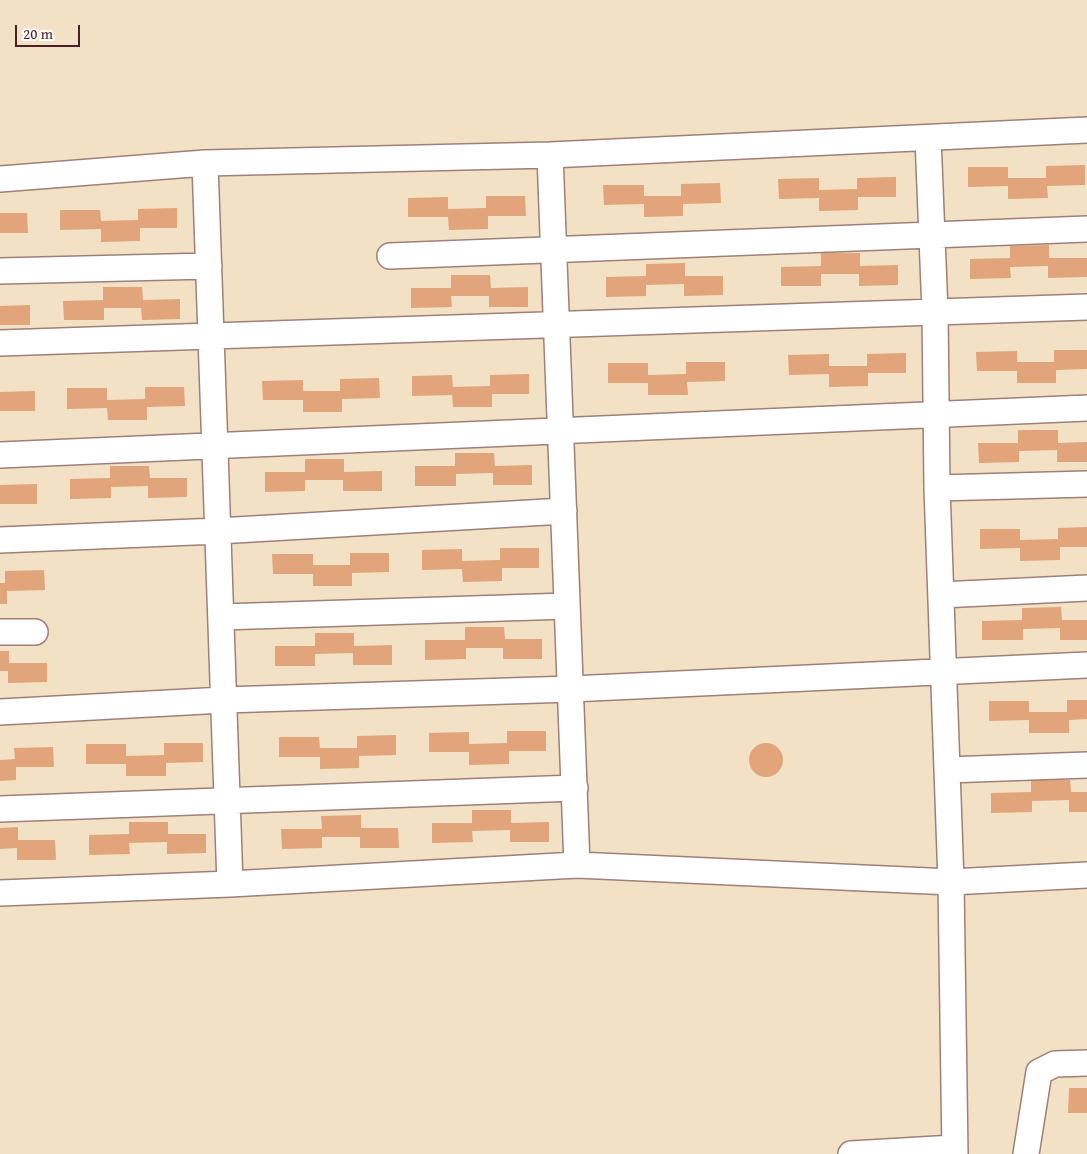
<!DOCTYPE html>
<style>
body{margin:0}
#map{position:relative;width:1087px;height:1154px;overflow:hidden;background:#f2e1c5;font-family:"Gentium Book Plus",serif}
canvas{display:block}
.scale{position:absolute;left:15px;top:25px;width:65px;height:22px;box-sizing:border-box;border:2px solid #4a1f2b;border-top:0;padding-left:6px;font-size:15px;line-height:18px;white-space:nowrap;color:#4a1f2b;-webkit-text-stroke:4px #fdfcf7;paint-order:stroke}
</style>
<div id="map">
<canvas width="1087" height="1154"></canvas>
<div class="scale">20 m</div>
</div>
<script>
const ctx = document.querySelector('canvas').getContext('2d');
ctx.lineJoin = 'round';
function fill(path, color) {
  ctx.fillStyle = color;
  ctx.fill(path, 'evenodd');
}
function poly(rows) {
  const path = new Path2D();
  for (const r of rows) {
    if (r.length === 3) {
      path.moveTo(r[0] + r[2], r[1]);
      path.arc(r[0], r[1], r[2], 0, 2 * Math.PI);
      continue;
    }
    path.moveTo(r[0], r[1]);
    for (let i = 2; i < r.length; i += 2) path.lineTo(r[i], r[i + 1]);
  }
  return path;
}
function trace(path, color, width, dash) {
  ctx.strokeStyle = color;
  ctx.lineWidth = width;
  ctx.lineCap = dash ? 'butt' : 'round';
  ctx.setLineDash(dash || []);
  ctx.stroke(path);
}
const building = poly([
 [1085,165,1085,185,1047,186,1048,198,1008,199,1008,186,968,187,968,167,1008,167,1008,178,1046,178,1046,166],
 [896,177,896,197,858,197,858,210,819,211,819,198,779,199,778,179,819,178,819,190,857,189,857,178],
 [720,183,721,203,683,204,683,216,644,217,644,204,604,205,603,185,644,185,644,196,681,196,681,184],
 [486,196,525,196,526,216,488,216,488,229,449,230,448,217,408,217,408,198,448,197,448,209,486,208],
 [177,208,177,228,140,228,140,241,101,242,101,229,60,230,60,210,100,210,101,221,138,220,138,209],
 [0,213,27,213,28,233,0,233],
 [1049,245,1049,258,1087,258,1087,277,1048,278,1048,266,1010,267,1011,278,970,279,970,259,1010,258,1010,246],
 [821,253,860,253,860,266,898,265,898,285,859,286,859,274,821,274,821,286,781,286,781,267,821,266],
 [685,263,685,276,723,276,723,295,684,296,684,284,646,285,646,296,606,297,606,277,646,276,646,264],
 [451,275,490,275,491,288,528,287,528,307,489,307,489,296,451,296,452,307,411,308,411,288,451,288],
 [103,287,142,287,143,300,180,299,180,319,142,320,141,308,104,308,104,320,64,320,63,301,103,300],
 [30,305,30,325,0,325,0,306],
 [1054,350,1087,350,1087,369,1056,370,1056,383,1017,383,1017,371,977,371,976,352,1017,351,1017,362,1054,362],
 [906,353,906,373,868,373,868,386,829,387,829,374,789,375,788,355,829,354,829,366,867,366,867,354],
 [686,362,725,362,725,381,687,382,688,395,648,395,648,383,608,383,608,363,648,363,648,375,686,374],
 [529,374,529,394,492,394,492,407,453,407,452,395,412,396,412,376,452,375,453,387,490,386,490,375],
 [379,378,380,398,342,399,342,412,303,412,303,400,263,400,262,381,303,380,303,391,340,391,340,379],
 [145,387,184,387,185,406,147,407,147,420,108,420,107,408,67,409,67,388,107,388,107,400,145,399],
 [35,391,35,411,0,411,0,392],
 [1018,430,1058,430,1058,443,1087,442,1087,462,1057,462,1057,450,1019,451,1019,462,979,463,978,443,1018,443],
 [455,453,494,453,495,466,532,465,532,485,493,485,493,473,456,474,456,486,415,486,415,466,455,466],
 [305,459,344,459,344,472,382,471,382,491,343,491,343,480,305,480,305,491,265,492,265,472,305,472],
 [110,466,149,466,150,478,187,478,187,497,148,498,148,486,111,487,111,498,70,499,70,479,110,478],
 [37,484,37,504,0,504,0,485],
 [1087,527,1087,547,1060,547,1060,560,1020,561,1020,548,980,549,980,529,1020,529,1020,540,1058,539,1058,528],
 [500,548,539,548,539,568,502,568,502,581,463,582,462,569,422,570,422,550,462,549,462,561,500,560],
 [350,553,389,553,389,572,352,573,352,586,313,586,313,574,273,574,272,554,313,554,313,565,350,565],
 [44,570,45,590,7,591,7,604,0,604,0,583,5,583,5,571],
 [1061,607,1062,620,1087,620,1087,640,1060,640,1060,628,1023,629,1023,640,982,640,982,621,1022,620,1022,608],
 [465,627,504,627,505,639,542,639,542,659,503,659,503,648,466,648,466,659,425,660,425,640,465,640],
 [315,633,354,633,354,646,392,645,392,665,353,665,353,653,315,654,315,666,275,666,275,646,315,646],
 [0,651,9,651,9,663,47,663,47,682,8,683,8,671,0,671],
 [1067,700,1087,700,1087,719,1069,720,1069,733,1029,733,1029,720,989,721,989,701,1029,701,1029,712,1067,712],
 [507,731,546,731,546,751,509,751,509,764,469,765,469,752,429,752,429,733,469,732,469,744,507,743],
 [396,735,396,755,359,756,359,768,320,769,320,757,279,757,279,737,319,737,320,748,357,748,357,736],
 [766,760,17],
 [164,743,203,743,203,762,166,763,166,776,126,776,126,764,86,764,86,744,126,744,126,756,164,755],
 [53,747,54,767,16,767,16,780,0,781,0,760,15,759,14,748],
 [1031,780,1070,780,1071,792,1087,792,1087,812,1069,812,1069,800,1032,801,1032,812,991,813,991,793,1031,792],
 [472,810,511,810,511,823,549,822,549,842,510,842,510,830,472,831,473,842,432,843,432,823,472,823],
 [361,815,361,828,398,828,399,848,360,848,360,837,322,837,322,848,282,849,281,829,322,829,321,816],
 [129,822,168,822,168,834,206,834,206,853,167,854,167,842,129,843,130,854,89,855,89,835,129,834],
 [18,827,18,840,55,840,56,860,17,860,17,848,0,849,0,828],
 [1069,1088,1087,1088,1087,1113,1068,1113]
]);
const street = poly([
 [928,138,935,312,937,488,951,882,955,1154],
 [550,155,577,865],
 [205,163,230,884],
 [0,179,205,163,550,155,1087,130],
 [390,256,1087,229],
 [0,271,209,266],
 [0,343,1087,307],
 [0,455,1087,408],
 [937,488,1087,484],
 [0,540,218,531,564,511],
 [941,595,1087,588],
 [221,617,567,606],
 [0,632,35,632],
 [0,712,224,700,571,689,1087,665],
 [947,770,1087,765],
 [0,809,575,788],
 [0,893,230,884,577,865,951,882,1087,875],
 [851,1154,954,1148],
 [1026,1154,1039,1072,1055,1064,1087,1063]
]);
fill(building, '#e2a47a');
trace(street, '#9e8078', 28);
trace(street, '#fff', 25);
</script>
